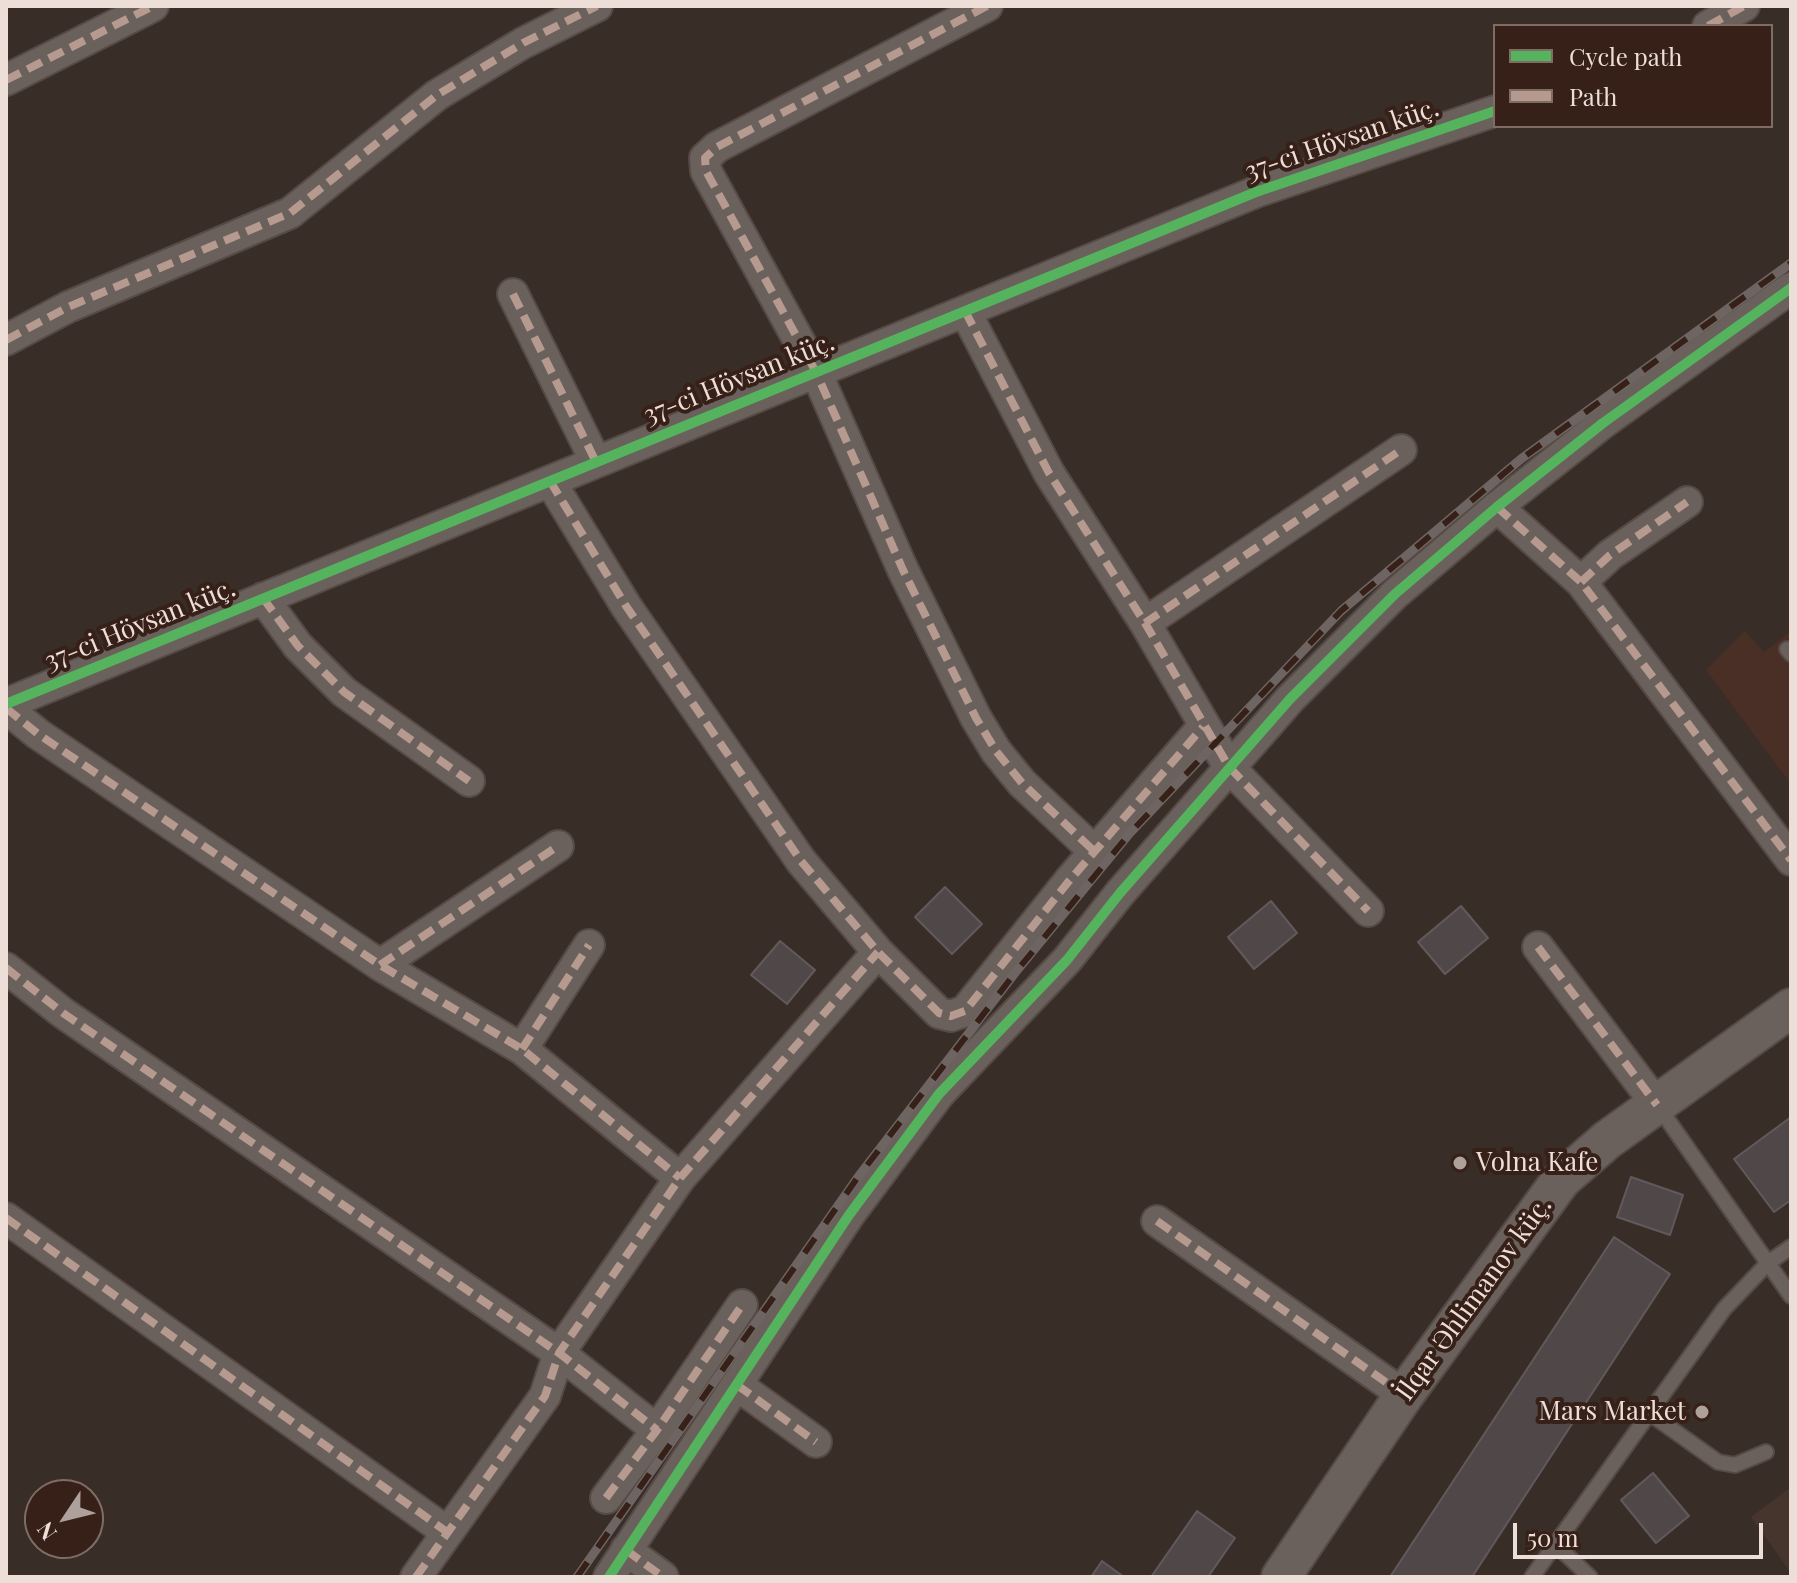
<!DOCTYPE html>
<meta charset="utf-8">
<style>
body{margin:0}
#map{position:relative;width:1797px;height:1583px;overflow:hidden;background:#392d28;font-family:"Playfair Display",serif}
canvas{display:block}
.frame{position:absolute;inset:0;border:8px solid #edded8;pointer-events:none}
.legend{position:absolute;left:1493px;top:24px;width:280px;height:104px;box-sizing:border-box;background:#362018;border:2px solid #7f6c65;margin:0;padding:10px 14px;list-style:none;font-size:24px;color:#edded8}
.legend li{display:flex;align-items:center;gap:16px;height:40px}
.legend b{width:40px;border:2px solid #7f6c65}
.north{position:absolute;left:24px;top:1479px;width:80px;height:80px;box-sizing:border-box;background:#362018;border:2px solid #7f6c65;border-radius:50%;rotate:235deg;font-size:22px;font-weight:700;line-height:32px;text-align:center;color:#edded8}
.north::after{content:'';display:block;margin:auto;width:28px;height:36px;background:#aea09a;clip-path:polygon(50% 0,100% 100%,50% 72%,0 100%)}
.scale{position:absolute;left:1513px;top:1523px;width:250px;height:36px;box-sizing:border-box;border:4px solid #edded8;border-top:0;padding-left:10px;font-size:24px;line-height:28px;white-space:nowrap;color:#edded8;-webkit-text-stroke:6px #362018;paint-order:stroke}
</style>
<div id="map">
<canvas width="1797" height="1583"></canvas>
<div class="frame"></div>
<ul class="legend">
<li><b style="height:10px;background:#56b35d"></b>Cycle path</li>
<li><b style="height:10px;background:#b69a8f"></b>Path</li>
</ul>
<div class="north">N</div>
<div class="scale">50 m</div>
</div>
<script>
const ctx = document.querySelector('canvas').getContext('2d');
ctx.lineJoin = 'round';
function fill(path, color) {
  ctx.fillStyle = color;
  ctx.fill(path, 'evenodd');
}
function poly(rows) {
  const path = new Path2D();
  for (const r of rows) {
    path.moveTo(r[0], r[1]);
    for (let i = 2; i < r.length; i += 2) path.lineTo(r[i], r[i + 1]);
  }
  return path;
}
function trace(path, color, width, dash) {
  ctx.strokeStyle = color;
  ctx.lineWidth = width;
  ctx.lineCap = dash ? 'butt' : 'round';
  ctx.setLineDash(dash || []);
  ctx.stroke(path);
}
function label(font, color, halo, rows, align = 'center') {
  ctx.font = font + ' "Playfair Display",serif';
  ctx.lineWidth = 8;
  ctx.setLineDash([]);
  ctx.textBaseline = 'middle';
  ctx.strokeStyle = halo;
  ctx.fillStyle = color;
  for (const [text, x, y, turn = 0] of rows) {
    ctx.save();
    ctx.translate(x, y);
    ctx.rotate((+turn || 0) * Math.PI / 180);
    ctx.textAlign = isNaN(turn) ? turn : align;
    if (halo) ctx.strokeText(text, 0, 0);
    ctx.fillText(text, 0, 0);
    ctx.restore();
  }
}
const built = poly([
 [1745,631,1764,652,1791,631,1791,784,1706,670]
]);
const education = poly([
 [1791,1487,1791,1573,1751,1517]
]);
const building = poly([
 [945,887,982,924,952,954,915,917,945,887],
 [1271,901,1297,933,1254,969,1228,937,1271,901],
 [1461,906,1488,938,1445,974,1418,942,1461,906],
 [780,941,815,970,787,1004,751,975,780,941],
 [1791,1117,1791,1200,1774,1212,1734,1159,1791,1117],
 [1631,1177,1683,1195,1670,1235,1617,1217,1631,1177],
 [1614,1237,1670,1274,1472,1577,1390,1577,1614,1237],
 [1653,1473,1689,1516,1656,1543,1621,1500,1653,1473],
 [1197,1511,1235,1538,1208,1577,1151,1577,1197,1511],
 [1102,1561,1124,1577,1091,1577,1102,1561]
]);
const service = poly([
 [1787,649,1791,654],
 [1658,1106,1791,1296],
 [1649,1413,1718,1462,1735,1465,1766,1452],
 [1556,1545,1590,1577],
 [1532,1577,1724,1309,1768,1263,1791,1247]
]);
const minor = poly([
 [987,6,717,147,705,158,706,171,816,372,903,570,976,718,996,751,1022,783,1094,851],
 [1708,26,1744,6],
 [6,80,153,6],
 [513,294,596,462],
 [965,311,1049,473,1145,623,1229,767,1368,911],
 [6,340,68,307,290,213,437,95,523,43,597,6],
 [550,481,626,606,801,861,878,952,939,1013,951,1016,965,1011,1069,881,1203,727],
 [1497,507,1581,582,1791,860],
 [1581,582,1610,555,1687,502],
 [263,598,298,646,344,692,469,781],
 [1145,623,1401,450],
 [6,704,1256,192,1495,111],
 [6,708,38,734,380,965,522,1049,680,1178],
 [1538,947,1657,1105],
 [380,965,558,846],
 [6,968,63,1013,559,1353,657,1430],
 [522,1049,589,945],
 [6,1218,447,1532],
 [1157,1221,1404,1395],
 [737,1385,816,1442],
 [606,1498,657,1430,742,1305],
 [626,1550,663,1577],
 [416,1577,545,1396,559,1353,680,1178,878,952],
 [609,1577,849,1215,939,1094,1067,960,1120,893,1290,699,1395,594,1497,507,1603,423,1791,288]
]);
const tertiary = poly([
 [1281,1577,1404,1395,1561,1180,1607,1140,1791,1008]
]);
const rail = poly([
 [577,1577,858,1177,1015,973,1130,833,1341,611,1521,459,1791,263]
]);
const quiet = poly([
 [987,6,717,147,705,158,706,171,816,372,903,570,976,718,996,751,1022,783,1094,851],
 [1708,26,1744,6],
 [6,80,153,6],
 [513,294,596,462],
 [965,311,1049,473,1145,623,1229,767,1368,911],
 [6,340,68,307,290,213,437,95,523,43,597,6],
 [550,481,626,606,801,861,878,952,939,1013,951,1016,965,1011,1069,881,1203,727],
 [1497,507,1581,582,1791,860],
 [1581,582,1610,555,1687,502],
 [263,598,298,646,344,692,469,781],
 [1145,623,1401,450],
 [6,708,38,734,380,965,522,1049,680,1178],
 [1538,947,1657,1105],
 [380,965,558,846],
 [6,968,63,1013,559,1353,657,1430],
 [522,1049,589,945],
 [6,1218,447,1532],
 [1157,1221,1404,1395],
 [737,1385,816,1442],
 [606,1498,657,1430,742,1305],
 [626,1550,663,1577],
 [416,1577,545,1396,559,1353,680,1178,878,952]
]);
const cycleway = poly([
 [6,704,1256,192,1495,111],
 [609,1577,849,1215,939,1094,1067,960,1120,893,1290,699,1395,594,1497,507,1603,423,1791,288]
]);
const markers = [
 [1460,1163,8,"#aea09a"],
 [1702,1412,8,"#aea09a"]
];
const streetNames = [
 ["37-ci Hövsan küç.",1342,140,-19],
 ["37-ci Hövsan küç.",739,379,-22],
 ["37-ci Hövsan küç.",140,625,-22],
 ["İlqar Əhlimanov küç.",1474,1299,-54]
];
const poiNames = [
 ["Volna Kafe",1476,1163],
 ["Mars Market",1686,1412,"right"]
];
fill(built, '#492f25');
fill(education, '#46352d');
fill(building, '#504749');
trace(building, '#61595b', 2);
trace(service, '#554a45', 18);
trace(minor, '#554a45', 34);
trace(tertiary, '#554a45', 42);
trace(service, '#6a605c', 14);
trace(minor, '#6a605c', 30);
trace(tertiary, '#6a605c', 38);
trace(rail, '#6e6562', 9);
trace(rail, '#362018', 6, [18]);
trace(quiet, '#b69a8f', 8, [16, 8]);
trace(cycleway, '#56b35d', 10);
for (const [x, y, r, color] of markers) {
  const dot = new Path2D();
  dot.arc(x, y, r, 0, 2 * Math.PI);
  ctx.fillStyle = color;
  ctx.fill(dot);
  trace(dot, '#362018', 3);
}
label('26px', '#edded8', '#362018', streetNames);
label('26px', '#edded8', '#362018', poiNames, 'left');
</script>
